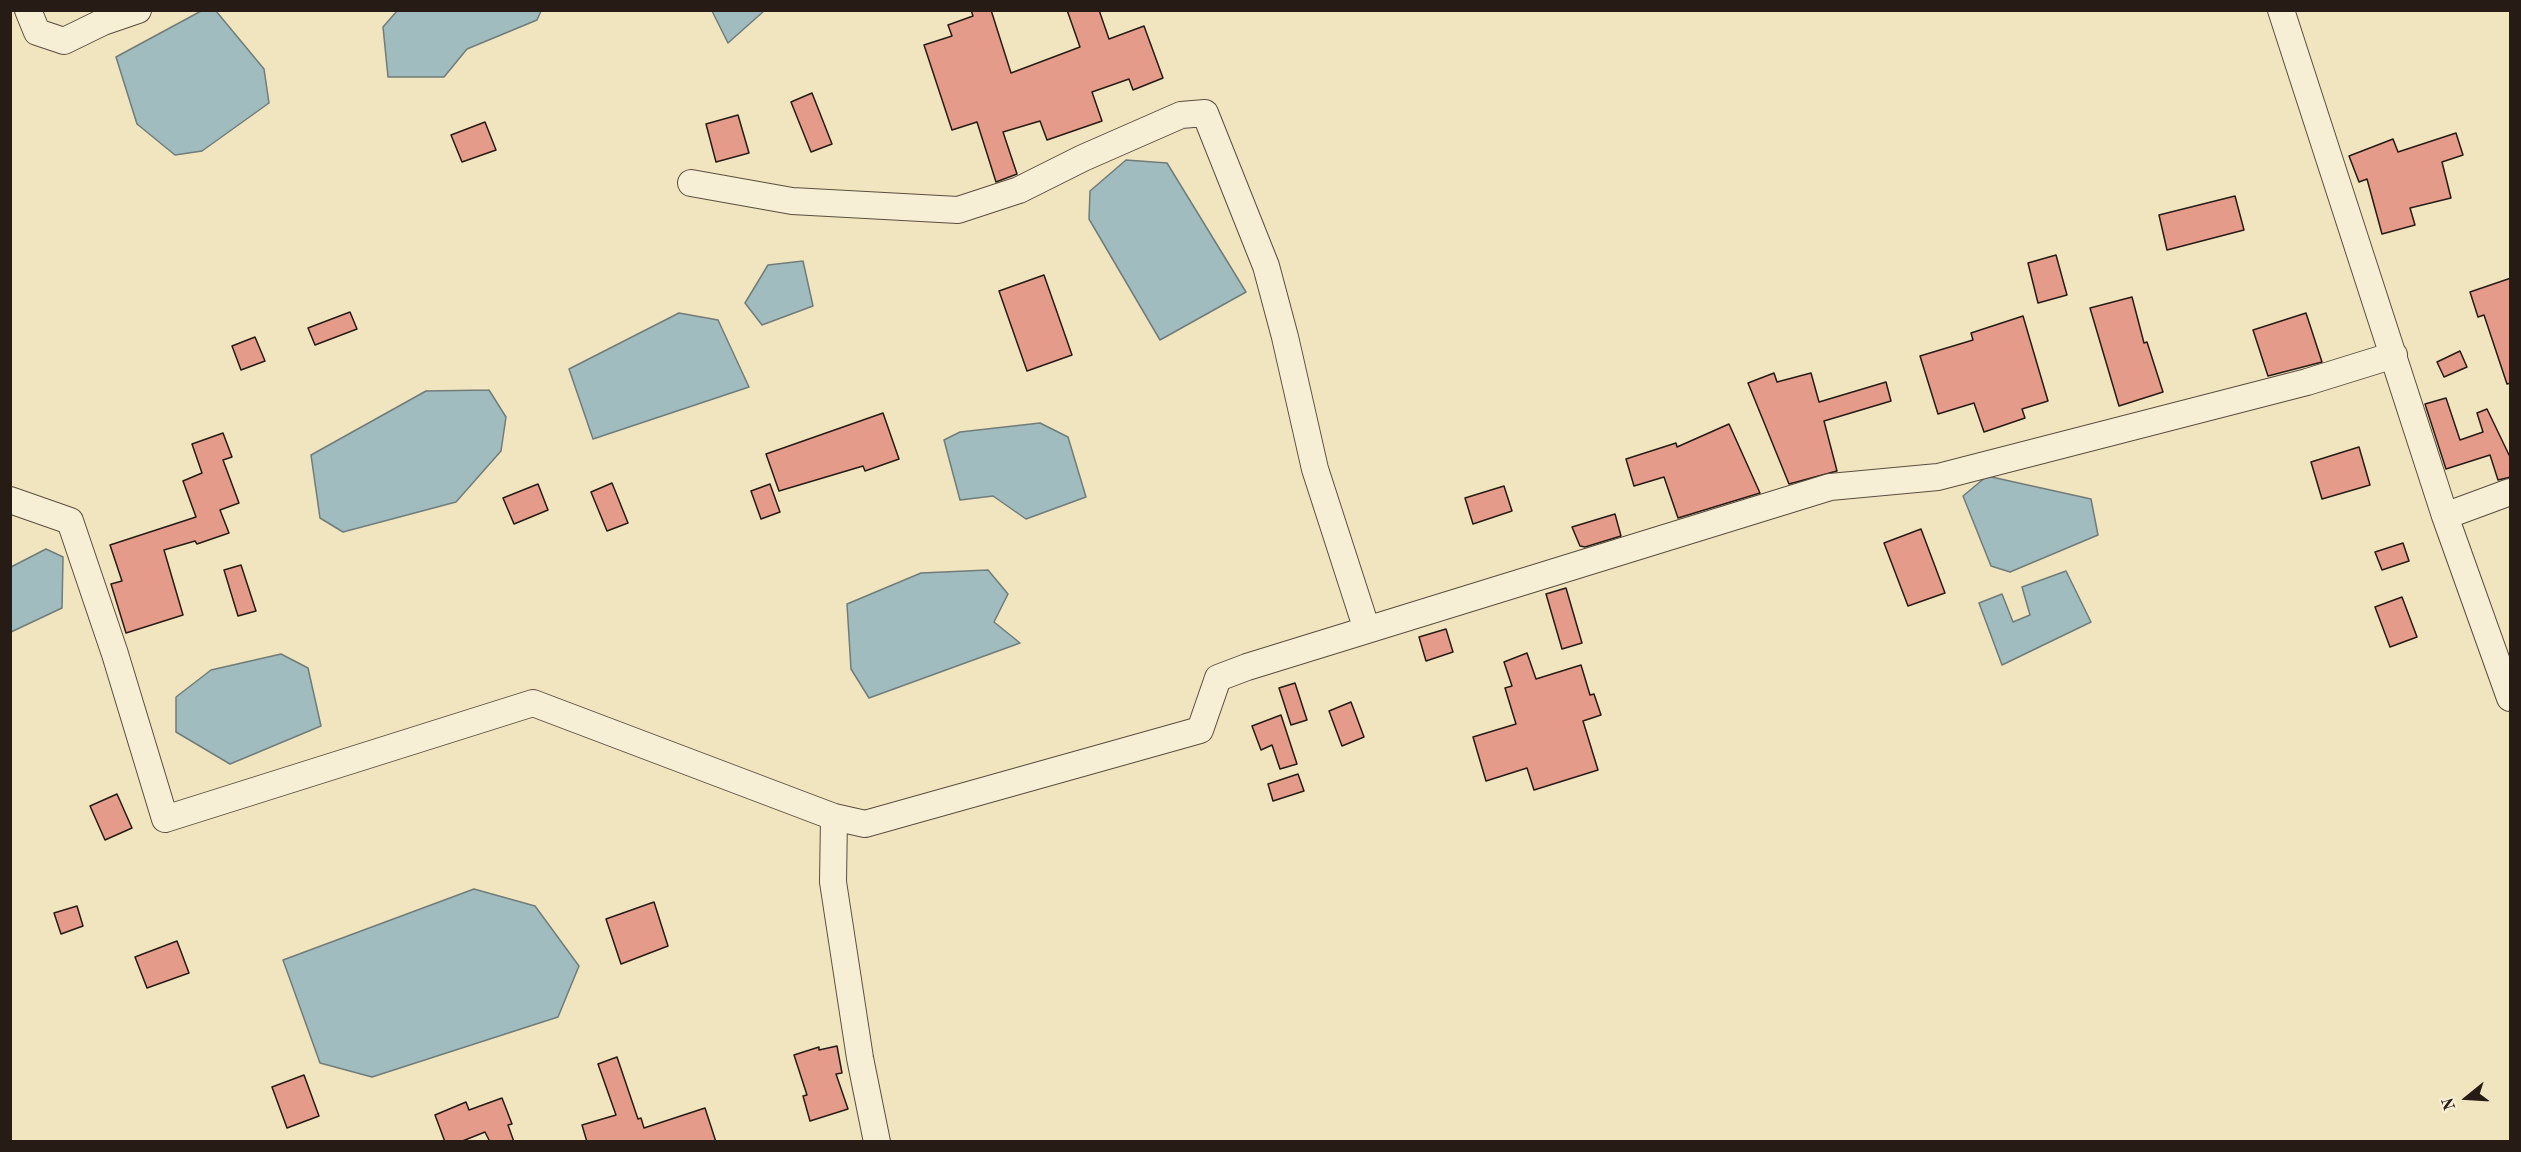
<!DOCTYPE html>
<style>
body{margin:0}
#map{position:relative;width:2521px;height:1152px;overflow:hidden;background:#f1e5bf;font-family:"Old Standard TT",serif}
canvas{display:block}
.frame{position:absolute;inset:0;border:12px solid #271b15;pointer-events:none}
.north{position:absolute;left:2437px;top:1068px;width:60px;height:60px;-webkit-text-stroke:4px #f6eed5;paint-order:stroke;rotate:252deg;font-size:16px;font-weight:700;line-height:24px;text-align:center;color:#271b15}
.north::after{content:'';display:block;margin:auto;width:21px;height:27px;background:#271b15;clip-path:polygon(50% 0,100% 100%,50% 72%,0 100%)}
</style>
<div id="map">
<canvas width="2521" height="1152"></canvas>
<div class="frame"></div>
<div class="north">N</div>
</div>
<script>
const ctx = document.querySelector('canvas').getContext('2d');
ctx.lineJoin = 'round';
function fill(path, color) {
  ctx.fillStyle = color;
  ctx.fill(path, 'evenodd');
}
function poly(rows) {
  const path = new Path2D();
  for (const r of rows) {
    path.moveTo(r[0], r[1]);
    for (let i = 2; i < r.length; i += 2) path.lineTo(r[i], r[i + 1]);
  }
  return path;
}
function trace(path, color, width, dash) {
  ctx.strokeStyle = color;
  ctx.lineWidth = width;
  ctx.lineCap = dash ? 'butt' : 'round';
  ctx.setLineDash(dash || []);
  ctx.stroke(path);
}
const water = poly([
 [203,10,216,11,264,69,269,103,202,151,175,155,137,124,116,57,203,10],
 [397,11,397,10,541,11,537,20,467,49,444,77,388,77,383,27,397,11],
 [712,11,764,11,728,43,712,11],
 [1126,160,1167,163,1246,292,1160,340,1089,219,1090,191,1126,160],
 [803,261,813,306,762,325,745,303,768,265,803,261],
 [679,313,718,320,749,387,593,439,569,369,679,313],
 [489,390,506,417,501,451,456,502,343,532,320,518,311,455,426,391,489,390],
 [1040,423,1068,437,1086,497,1026,519,993,496,960,500,944,440,960,432,1040,423],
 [1987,476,2091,499,2098,535,2010,572,1991,566,1963,496,1987,476],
 [46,549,63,557,62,608,11,632,11,567,46,549],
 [988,570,1008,594,994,622,1020,643,869,698,851,669,847,604,921,573,988,570],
 [2066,571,2091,622,2002,665,1979,603,2002,594,2013,622,2030,615,2022,587,2066,571],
 [281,654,308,668,321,726,230,764,176,732,176,697,211,670,281,654],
 [474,889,535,906,579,966,558,1017,372,1077,320,1063,283,960,474,889]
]);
const building = poly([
 [971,10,991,10,1011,73,1080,47,1067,10,1099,10,1109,39,1144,26,1163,78,1133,90,1129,79,1092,92,1102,121,1047,140,1040,121,1003,132,1017,174,996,182,977,122,952,130,924,45,952,36,948,25,973,16,971,10],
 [812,93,832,144,811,152,791,102,812,93],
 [738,115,749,153,716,162,706,124,738,115],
 [485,122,496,150,462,162,451,135,485,122],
 [2456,133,2463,155,2442,162,2451,198,2410,208,2415,225,2382,234,2367,179,2359,182,2349,156,2393,139,2398,152,2456,133],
 [2235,196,2244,230,2167,250,2159,215,2235,196],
 [2056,255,2067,295,2038,303,2028,263,2056,255],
 [1044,275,1072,355,1027,371,999,291,1044,275],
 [2511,278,2511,383,2507,384,2484,315,2478,317,2470,292,2511,278],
 [2132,297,2144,343,2147,342,2163,392,2119,406,2090,308,2132,297],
 [350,312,357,329,315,345,308,328,350,312],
 [2306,313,2322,362,2268,376,2253,330,2306,313],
 [2023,316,2048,401,2022,409,2025,418,1984,432,1974,403,1938,414,1920,356,1973,340,1971,333,2023,316],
 [255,337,265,361,241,370,232,346,255,337],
 [2460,351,2467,367,2444,377,2437,362,2460,351],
 [1774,373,1777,382,1811,373,1819,402,1886,382,1891,401,1824,421,1837,471,1789,484,1748,383,1774,373],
 [2446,398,2460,440,2483,432,2477,413,2487,409,2511,459,2511,477,2498,480,2490,455,2446,469,2425,404,2446,398],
 [883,413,899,459,865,471,863,466,779,491,766,454,883,413],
 [1729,424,1760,493,1678,518,1664,477,1634,486,1626,459,1676,443,1677,447,1729,424],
 [223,433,232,457,223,460,239,503,220,510,229,533,197,544,195,541,164,550,183,615,126,633,111,584,122,581,110,545,196,517,183,481,202,473,192,444,223,433],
 [2359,447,2370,485,2322,499,2311,462,2359,447],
 [612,483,628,523,607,531,591,492,612,483],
 [538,484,548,510,514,524,503,498,538,484],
 [770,484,780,512,761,519,751,491,770,484],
 [1504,486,1512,511,1473,524,1465,498,1504,486],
 [1615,514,1621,536,1585,547,1580,546,1572,527,1615,514],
 [1921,529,1945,593,1908,606,1884,543,1921,529],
 [2403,543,2409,561,2382,570,2375,552,2403,543],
 [241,565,256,611,238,616,224,570,241,565],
 [1566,588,1582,643,1562,649,1546,594,1566,588],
 [2402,597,2417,637,2390,647,2375,607,2402,597],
 [1446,629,1453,652,1426,661,1419,637,1446,629],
 [1527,653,1536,679,1581,665,1590,695,1594,694,1601,715,1583,721,1598,770,1534,790,1527,768,1486,781,1473,737,1516,724,1505,688,1512,686,1504,662,1527,653],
 [1295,683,1307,720,1291,725,1279,688,1295,683],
 [1351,702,1364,737,1342,746,1329,711,1351,702],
 [1281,715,1297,764,1280,769,1272,745,1261,750,1252,726,1281,715],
 [1298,774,1304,791,1273,801,1268,784,1298,774],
 [117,794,132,828,105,840,90,806,117,794],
 [654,902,668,946,621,964,606,919,654,902],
 [77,906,83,926,61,934,54,913,77,906],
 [177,941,189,973,147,988,135,957,177,941],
 [837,1046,842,1073,836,1074,848,1109,810,1121,803,1096,807,1095,794,1055,819,1047,819,1050,837,1046],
 [617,1057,638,1119,641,1118,644,1128,705,1108,716,1142,587,1142,582,1125,616,1115,598,1064,617,1057],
 [304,1075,319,1116,287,1128,272,1087,304,1075],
 [502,1098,512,1124,508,1125,514,1142,490,1142,485,1132,460,1142,445,1142,435,1115,466,1102,469,1110,502,1098]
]);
const street = poly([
 [28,10,37,32,64,41,103,22,138,10],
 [2281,10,2445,516,2510,698],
 [691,183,792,201,958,210,1019,190,1083,158,1181,115,1205,113,1266,266,1285,337,1315,469,1367,630],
 [10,500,70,521,115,654,165,819,533,703,834,817,865,824,1200,730,1218,678,1247,667,1830,487,1938,477,2307,382,2394,355],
 [2445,516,2510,492],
 [834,817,833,882,860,1058,877,1142]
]);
fill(water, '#a1bcbe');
trace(water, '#707c7a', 1.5);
fill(building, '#e59b8a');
trace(building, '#271b15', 1.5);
trace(street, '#5a4e40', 28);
trace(street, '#f6eed5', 26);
</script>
